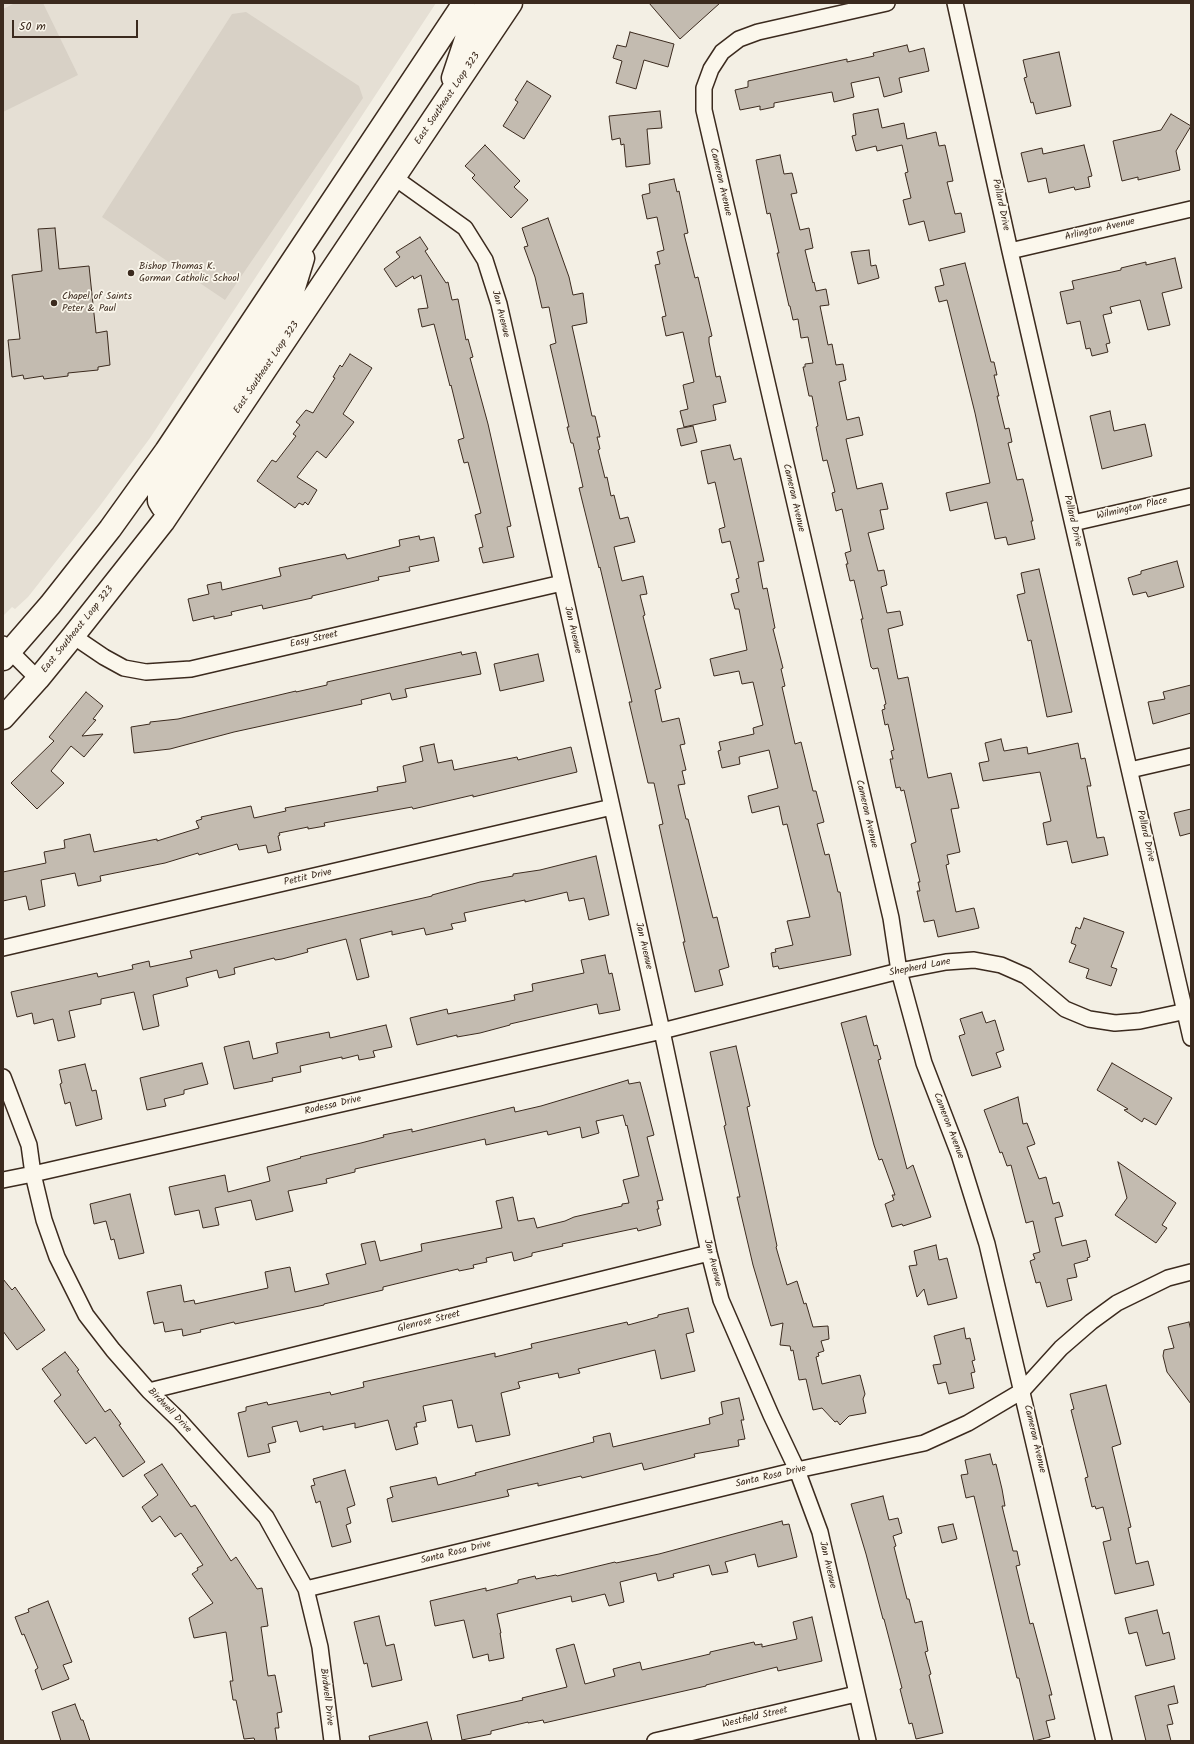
<!DOCTYPE html>
<style>
body{margin:0}
#map{position:relative;width:1194px;height:1744px;overflow:hidden;background:#f3efe4;font-family:Kalam,sans-serif}
canvas{display:block}
.frame{position:absolute;inset:0;border:4px solid #3b2a1e;pointer-events:none}
.scale{position:absolute;left:12px;top:20px;width:126px;height:18px;box-sizing:border-box;border:2px solid #3b2a1e;border-top:0;padding-left:5px;font-size:12px;line-height:14px;white-space:nowrap;color:#3b2a1e;-webkit-text-stroke:3px #fbf7ec;paint-order:stroke}
</style>
<div id="map">
<canvas width="1194" height="1744"></canvas>
<div class="frame"></div>
<div class="scale">50 m</div>
</div>
<script>
const ctx = document.querySelector('canvas').getContext('2d');
ctx.lineJoin = 'round';
function fill(path, color) {
  ctx.fillStyle = color;
  ctx.fill(path, 'evenodd');
}
function poly(rows) {
  const path = new Path2D();
  for (const r of rows) {
    path.moveTo(r[0], r[1]);
    for (let i = 2; i < r.length; i += 2) path.lineTo(r[i], r[i + 1]);
  }
  return path;
}
function trace(path, color, width, dash) {
  ctx.strokeStyle = color;
  ctx.lineWidth = width;
  ctx.lineCap = dash ? 'butt' : 'round';
  ctx.setLineDash(dash || []);
  ctx.stroke(path);
}
function label(font, color, halo, rows, align = 'center') {
  ctx.font = font + ' Kalam,sans-serif';
  ctx.lineWidth = 3.5;
  ctx.setLineDash([]);
  ctx.textBaseline = 'middle';
  ctx.strokeStyle = halo;
  ctx.fillStyle = color;
  for (const [text, x, y, turn = 0] of rows) {
    ctx.save();
    ctx.translate(x, y);
    ctx.rotate((+turn || 0) * Math.PI / 180);
    ctx.textAlign = isNaN(turn) ? turn : align;
    if (halo) ctx.strokeText(text, 0, 0);
    ctx.fillText(text, 0, 0);
    ctx.restore();
  }
}
const built = poly([
 [3,3,436,3,150,438,99,507,28,597,15,609,12,607,4,615]
]);
const green = poly([
 [15,3,43,3,78,75,3,112,3,9],
 [246,12,359,86,363,98,225,300,102,217,232,14]
]);
const building = poly([
 [649,3,720,3,680,39,649,3],
 [630,32,674,44,668,67,644,60,636,89,616,83,622,61,613,58,617,45,626,47,630,32],
 [907,45,909,52,924,48,929,71,899,78,902,92,884,97,879,77,851,83,854,97,834,102,832,92,774,103,774,107,760,110,760,106,740,110,735,90,748,87,748,81,847,59,847,62,874,56,873,53,907,45],
 [1059,52,1071,106,1036,114,1033,102,1031,103,1024,78,1027,77,1023,60,1059,52],
 [527,81,551,96,524,139,503,126,518,102,515,100,527,81],
 [878,109,882,128,904,123,907,139,936,132,939,146,945,145,953,181,947,182,955,214,961,213,965,232,929,241,924,221,909,225,903,200,911,198,905,173,908,172,902,145,877,151,876,146,856,151,852,136,856,135,853,114,878,109],
 [660,111,662,128,647,129,650,164,626,167,624,144,621,145,620,138,612,140,609,116,660,111],
 [1171,114,1191,126,1176,151,1180,170,1138,180,1138,177,1122,181,1113,141,1161,130,1171,114],
 [485,145,520,181,514,187,528,200,511,218,472,178,475,175,465,166,485,145],
 [1084,145,1092,176,1088,177,1090,187,1075,190,1074,187,1049,193,1046,178,1028,182,1021,153,1042,148,1043,154,1084,145],
 [780,155,784,174,792,173,797,193,791,194,800,230,809,228,813,248,805,250,813,283,814,282,816,291,826,289,829,305,820,306,828,345,832,344,836,365,843,364,846,380,839,382,847,420,859,417,863,435,846,439,857,489,882,483,888,509,880,510,884,529,868,533,878,571,884,570,887,585,881,587,887,613,900,611,903,625,888,629,898,679,908,677,928,778,951,773,959,808,951,809,960,852,947,855,949,864,946,865,956,912,974,908,979,928,938,937,934,920,924,922,917,891,920,891,918,882,920,882,911,844,916,842,904,790,901,791,900,787,896,788,890,759,893,759,891,751,894,750,888,724,885,725,882,710,885,709,884,705,886,704,878,668,873,669,871,667,861,619,863,619,854,580,850,581,846,564,848,564,845,553,851,551,842,509,836,511,832,493,835,492,827,460,823,461,816,427,818,426,812,396,809,396,803,367,805,367,805,364,813,363,808,337,801,338,798,319,793,320,790,306,789,306,777,253,779,253,770,213,767,214,756,160,780,155],
 [674,179,677,192,679,191,688,233,684,234,695,278,698,277,712,336,709,337,709,342,716,377,720,376,726,402,713,405,716,420,684,427,680,411,688,409,683,385,694,382,683,332,666,336,662,317,666,316,655,265,660,264,657,252,664,250,657,217,647,219,642,195,650,193,649,184,674,179],
 [548,218,569,277,573,295,583,293,587,323,572,326,592,416,595,416,600,437,597,437,600,449,598,450,605,478,607,477,611,496,614,495,620,519,628,517,635,542,614,547,622,581,643,576,647,594,640,595,645,615,643,616,661,688,655,690,662,722,679,718,685,744,680,745,686,770,682,771,685,784,678,785,686,819,688,819,713,918,717,917,729,967,719,970,723,985,695,992,683,942,685,942,659,825,663,824,654,783,648,783,629,702,632,702,600,567,599,568,579,488,583,487,573,443,571,443,567,427,569,427,550,345,556,343,549,307,542,308,535,277,524,247,528,246,522,228,548,218],
 [55,228,59,269,89,266,96,333,107,331,110,365,98,367,98,370,68,373,68,376,44,379,43,376,24,379,23,375,12,377,8,340,20,339,12,275,42,271,38,229,55,228],
 [420,237,428,249,425,251,446,283,448,282,452,300,458,299,466,340,468,339,473,357,470,358,488,424,511,526,507,527,514,557,483,563,479,548,483,547,475,515,481,513,468,462,464,463,458,440,464,438,451,385,450,386,434,324,422,327,418,309,428,308,421,275,414,279,413,276,396,287,384,269,400,257,396,252,420,237],
 [869,250,871,266,876,265,879,278,858,284,851,252,869,250],
 [1175,258,1182,288,1162,293,1170,325,1148,330,1140,300,1110,307,1112,313,1103,315,1110,343,1106,344,1108,352,1092,356,1090,348,1086,349,1080,321,1067,324,1060,292,1074,289,1072,281,1121,270,1121,268,1146,262,1146,265,1175,258],
 [965,263,991,362,994,362,997,375,994,375,999,396,997,396,1005,429,1009,428,1012,442,1008,443,1017,480,1023,479,1033,521,1031,521,1035,539,1008,545,1006,537,995,539,987,502,950,511,946,493,990,483,975,413,947,300,939,302,935,287,944,285,940,269,965,263],
 [350,354,372,368,343,414,354,422,326,458,317,451,297,477,317,490,308,505,305,502,303,505,299,503,295,508,257,481,272,460,276,462,296,436,293,434,300,425,296,422,306,410,313,413,335,378,333,377,340,365,342,367,350,354],
 [1110,411,1114,431,1145,424,1152,456,1102,469,1090,416,1110,411],
 [693,426,697,442,681,446,677,429,693,426],
 [730,445,734,460,741,458,764,561,758,562,763,589,767,588,775,628,773,629,783,668,781,669,785,686,782,687,795,744,801,742,813,791,816,791,824,822,817,824,825,855,829,854,838,892,840,892,851,955,779,969,778,966,773,967,771,953,776,952,775,949,793,945,787,921,810,917,787,824,783,825,779,806,752,813,748,796,778,788,769,750,739,757,740,764,722,768,718,751,721,750,719,742,754,734,753,728,763,725,753,682,742,684,739,671,714,676,710,659,747,650,739,609,735,609,731,594,739,592,736,579,739,578,730,541,722,543,719,529,725,527,715,482,708,484,701,451,730,445],
 [419,536,420,540,434,537,439,561,409,567,410,571,378,577,379,580,312,596,312,598,263,609,262,605,231,612,232,615,214,619,214,616,193,621,188,599,209,594,207,585,221,582,222,590,281,576,279,568,345,554,347,559,400,546,399,540,419,536],
 [1177,561,1184,587,1148,597,1146,592,1133,595,1128,578,1141,574,1141,571,1177,561],
 [1039,569,1072,712,1047,717,1031,640,1028,641,1017,595,1025,593,1021,573,1039,569],
 [461,652,462,655,476,652,481,674,405,689,407,697,392,700,390,693,361,700,362,704,234,732,170,749,134,753,131,727,150,724,150,722,178,719,296,691,296,692,327,685,327,682,461,652],
 [538,654,544,681,500,691,494,664,538,654],
 [1191,685,1191,713,1153,724,1148,702,1165,699,1163,692,1191,685],
 [86,692,103,706,93,719,96,720,82,736,103,734,84,757,71,746,51,771,64,783,37,809,11,783,54,741,49,737,86,692],
 [1001,739,1004,751,1027,747,1028,754,1078,743,1081,759,1085,758,1091,786,1087,786,1097,838,1104,837,1108,855,1072,863,1067,841,1047,845,1043,823,1051,821,1040,772,983,781,979,763,989,761,985,743,1001,739],
 [434,744,438,763,452,760,454,770,517,757,518,760,571,747,577,772,473,797,473,795,413,809,412,807,340,820,324,823,325,826,308,829,308,827,279,833,280,835,278,836,281,850,268,853,266,845,239,850,237,844,199,855,198,853,165,863,100,876,101,881,78,886,75,873,41,880,45,906,29,910,26,896,3,901,3,872,46,863,44,852,65,848,64,840,90,834,94,852,157,839,157,841,199,828,196,821,202,819,201,817,251,806,254,818,286,811,285,808,378,791,377,787,406,782,403,766,423,761,420,747,434,744],
 [1191,809,1191,833,1180,836,1174,813,1191,809],
 [596,856,609,915,589,920,584,898,569,901,567,892,525,902,525,900,464,913,466,921,451,924,453,929,426,935,424,928,392,935,392,931,360,939,369,977,357,980,346,939,307,949,308,952,282,959,275,960,274,958,234,968,235,974,219,978,217,970,186,978,188,986,153,995,159,1026,143,1030,134,992,101,999,101,1004,69,1011,75,1037,58,1041,53,1019,34,1024,32,1013,17,1017,11,992,97,973,98,977,133,969,132,965,149,961,150,967,192,958,190,951,432,896,432,895,480,882,513,876,513,874,540,870,596,856],
 [1084,918,1124,932,1111,967,1117,969,1111,986,1086,978,1089,969,1069,962,1076,945,1071,943,1076,927,1080,929,1084,918],
 [605,955,609,974,612,973,620,1010,599,1014,597,1004,510,1024,510,1025,480,1033,457,1037,457,1035,417,1045,410,1018,447,1009,448,1014,515,1000,514,995,533,991,532,984,584,973,581,960,605,955],
 [982,1012,986,1023,995,1020,1004,1050,996,1053,1001,1067,972,1076,959,1036,965,1034,960,1019,982,1012],
 [866,1016,874,1046,877,1045,881,1059,878,1060,882,1075,907,1169,913,1165,931,1217,903,1226,902,1224,892,1227,885,1204,894,1200,892,1195,895,1195,882,1159,879,1160,874,1145,841,1023,866,1016],
 [386,1025,392,1047,373,1051,375,1057,359,1060,358,1055,342,1059,342,1057,300,1066,301,1072,272,1078,273,1081,234,1089,224,1047,249,1041,253,1059,278,1053,276,1043,329,1032,330,1038,386,1025],
 [736,1046,750,1106,747,1107,777,1246,776,1247,787,1285,797,1281,804,1304,806,1303,813,1327,828,1326,829,1339,821,1341,824,1351,818,1353,819,1356,816,1357,822,1384,860,1375,865,1394,863,1399,866,1413,849,1416,840,1425,837,1421,835,1422,822,1408,813,1410,806,1379,799,1380,793,1350,791,1351,790,1346,780,1345,783,1323,771,1326,753,1265,737,1197,740,1197,724,1126,726,1125,710,1052,736,1046],
 [202,1063,208,1084,184,1090,184,1094,164,1099,166,1106,147,1110,140,1078,202,1063],
 [1112,1063,1172,1098,1156,1125,1144,1118,1142,1122,1124,1110,1128,1109,1097,1090,1112,1063],
 [85,1064,92,1091,96,1090,102,1119,76,1126,70,1102,65,1104,60,1084,62,1083,59,1070,85,1064],
 [628,1080,629,1084,640,1082,654,1135,647,1137,663,1200,657,1201,659,1209,657,1209,661,1225,638,1231,637,1228,562,1244,563,1246,532,1253,532,1256,514,1261,512,1252,486,1258,487,1262,473,1265,474,1268,459,1271,458,1269,416,1279,383,1287,383,1290,324,1304,324,1305,235,1324,234,1322,200,1330,201,1332,183,1336,182,1329,165,1332,163,1322,154,1324,147,1292,181,1285,184,1302,194,1300,195,1304,268,1288,265,1272,290,1267,295,1292,329,1284,326,1274,366,1264,361,1244,375,1241,380,1261,422,1251,421,1244,502,1228,496,1201,513,1197,518,1221,534,1218,537,1228,565,1221,574,1217,622,1206,622,1204,629,1203,623,1180,639,1176,627,1125,626,1126,623,1115,596,1121,599,1133,582,1138,580,1127,548,1135,547,1131,486,1145,485,1139,355,1169,355,1172,326,1179,327,1183,288,1191,293,1211,256,1220,251,1200,215,1208,219,1225,203,1228,199,1210,175,1215,169,1187,225,1175,228,1192,270,1181,267,1167,301,1158,300,1157,361,1143,384,1137,383,1135,412,1129,412,1132,514,1107,515,1112,541,1106,628,1080],
 [1018,1097,1023,1124,1027,1123,1035,1144,1027,1147,1039,1179,1046,1177,1053,1204,1059,1202,1063,1216,1055,1218,1062,1246,1086,1240,1090,1257,1087,1258,1088,1260,1074,1264,1077,1277,1067,1279,1072,1300,1047,1307,1040,1282,1036,1283,1030,1261,1035,1259,1033,1254,1040,1252,1033,1221,1026,1223,1011,1165,1007,1166,1002,1152,1000,1153,984,1110,1018,1097],
 [1118,1162,1176,1203,1162,1225,1167,1228,1156,1243,1115,1215,1127,1198,1118,1162],
 [130,1194,144,1253,119,1259,114,1239,111,1240,106,1221,94,1224,90,1204,130,1194],
 [936,1245,939,1260,947,1258,957,1298,928,1305,924,1289,917,1297,909,1266,917,1265,914,1251,936,1245],
 [3,1279,12,1290,15,1287,45,1330,17,1350,3,1331,3,1279],
 [688,1308,694,1332,686,1334,695,1371,661,1379,655,1350,578,1369,580,1373,559,1378,558,1373,518,1382,520,1388,501,1393,510,1435,476,1442,472,1425,458,1428,452,1400,423,1406,426,1421,416,1423,417,1427,414,1427,418,1444,396,1450,388,1420,355,1428,355,1423,323,1430,323,1426,300,1432,297,1421,272,1427,276,1442,268,1444,270,1452,248,1457,238,1413,246,1411,246,1407,267,1402,268,1405,330,1392,331,1395,364,1387,363,1382,495,1353,495,1357,532,1348,531,1344,627,1322,628,1325,658,1317,658,1315,688,1308],
 [1189,1322,1191,1331,1191,1404,1167,1372,1163,1356,1164,1350,1174,1348,1168,1327,1189,1322],
 [964,1328,966,1339,970,1338,975,1360,972,1361,975,1372,971,1373,974,1388,949,1394,946,1382,938,1384,933,1365,941,1364,934,1336,964,1328],
 [65,1352,79,1370,77,1371,105,1412,110,1409,121,1424,119,1425,145,1462,123,1477,95,1437,86,1444,54,1401,61,1395,42,1369,65,1352],
 [1106,1385,1121,1444,1112,1447,1131,1527,1128,1528,1136,1564,1148,1561,1154,1585,1115,1594,1103,1542,1111,1540,1103,1507,1096,1509,1095,1506,1092,1507,1085,1478,1088,1477,1071,1410,1074,1409,1070,1394,1106,1385],
 [739,1398,744,1420,741,1420,745,1439,738,1440,739,1446,694,1454,695,1457,644,1470,642,1463,582,1478,581,1476,538,1486,538,1483,507,1490,509,1496,392,1522,387,1499,393,1497,390,1487,436,1477,438,1485,476,1475,475,1473,594,1442,593,1437,610,1433,613,1447,710,1424,709,1418,723,1414,721,1402,739,1398],
 [990,1454,993,1465,996,1464,1002,1489,1005,1506,1002,1506,1013,1551,1017,1551,1020,1565,1016,1566,1030,1624,1033,1623,1052,1695,1049,1695,1055,1719,1046,1721,1050,1737,1034,1741,1019,1678,1017,1678,974,1496,966,1498,961,1475,968,1474,965,1460,990,1454],
 [162,1464,191,1507,195,1505,231,1561,236,1557,257,1589,262,1588,268,1626,261,1627,268,1676,275,1675,282,1712,277,1713,279,1728,275,1728,277,1741,255,1741,254,1738,244,1739,236,1700,233,1700,230,1681,233,1681,226,1632,194,1638,189,1618,213,1603,192,1574,198,1570,197,1568,203,1565,181,1533,175,1537,160,1516,152,1522,142,1507,158,1495,144,1475,162,1464],
 [345,1470,355,1505,347,1508,351,1523,346,1525,351,1542,332,1547,320,1501,316,1503,311,1486,315,1485,313,1479,345,1470],
 [883,1496,889,1520,898,1518,902,1533,893,1536,896,1546,894,1547,907,1599,909,1599,915,1623,922,1621,928,1651,925,1652,931,1674,929,1675,943,1733,916,1739,912,1723,909,1724,900,1689,902,1688,884,1619,883,1619,866,1554,851,1504,883,1496],
 [782,1521,783,1525,789,1524,797,1557,758,1567,755,1554,725,1562,728,1572,712,1575,709,1565,673,1574,674,1577,658,1581,656,1573,620,1582,624,1602,609,1606,605,1594,572,1602,571,1596,497,1614,501,1633,500,1633,504,1658,489,1661,488,1654,473,1658,464,1620,435,1626,430,1601,486,1588,486,1591,518,1583,518,1580,535,1576,536,1579,556,1575,557,1576,615,1562,616,1563,659,1554,782,1521],
 [953,1524,957,1539,942,1543,938,1527,953,1524],
 [48,1601,72,1662,63,1665,69,1679,42,1690,35,1670,38,1668,24,1634,22,1635,15,1617,29,1612,28,1609,48,1601],
 [1157,1610,1163,1634,1169,1632,1175,1659,1146,1666,1137,1632,1129,1634,1125,1618,1157,1610],
 [379,1616,386,1646,394,1644,402,1680,372,1687,367,1663,364,1664,354,1622,379,1616],
 [812,1617,822,1661,778,1671,777,1667,706,1685,706,1686,544,1723,543,1720,528,1723,528,1722,491,1731,491,1734,462,1740,457,1715,523,1700,522,1698,567,1687,556,1649,574,1644,585,1684,615,1676,613,1669,640,1662,642,1670,710,1654,710,1652,754,1642,755,1645,762,1644,762,1647,797,1639,793,1622,812,1617],
 [1174,1686,1178,1703,1168,1705,1173,1724,1167,1725,1171,1741,1146,1741,1135,1696,1174,1686],
 [75,1704,81,1720,83,1720,90,1741,61,1741,52,1712,75,1704],
 [427,1722,432,1741,370,1741,369,1736,427,1722]
]);
const minor = poly([
 [887,3,758,32,739,39,722,52,711,69,704,88,704,110,891,918,899,971,924,1063,959,1154,987,1244,1104,1741],
 [955,3,1010,251,1191,1038],
 [395,178,465,228,485,260,499,304,562,583,662,1031,709,1253,721,1300,771,1415,797,1470,820,1532,868,1741],
 [1010,251,1191,209],
 [1073,523,1191,496],
 [73,636,104,657,124,668,146,672,191,669,562,583],
 [3,644,38,679],
 [1130,770,1191,756],
 [3,948,612,807],
 [3,1077,29,1145,33,1174,44,1220,57,1257,86,1315,113,1350,149,1391,179,1420,266,1517,306,1589,320,1647,332,1741],
 [3,1180,33,1174,662,1031,899,971,946,962,974,960,1001,965,1026,976,1065,1009,1089,1019,1115,1023,1140,1021,1191,1010],
 [149,1391,709,1253],
 [306,1589,797,1470,924,1443,968,1423,1022,1391,1061,1348,1091,1322,1117,1303,1168,1278,1191,1272],
 [655,1741,856,1694]
]);
const trunk = poly([
 [453,78,467,36,489,3],
 [172,508,162,506,159,501,159,495,161,490,292,294,303,258],
 [3,659,50,605,110,529,166,451,464,3],
 [3,718,38,679,73,636,163,522,511,3]
]);
const markers = [
 [131,273,4,"#3b2a1e"],
 [54,303,4,"#3b2a1e"]
];
const streetNames = [
 ["East Southeast Loop 323",448,99,-56],
 ["Cameron Avenue",720,182,77],
 ["Pollard Drive",1000,205,78],
 ["Arlington Avenue",1100,230,-13],
 ["Jan Avenue",500,314,76],
 ["East Southeast Loop 323",267,368,-56],
 ["Cameron Avenue",793,498,77],
 ["Wilmington Place",1132,509,-13],
 ["Pollard Drive",1072,521,77],
 ["East Southeast Loop 323",78,630,-51],
 ["Jan Avenue",572,630,77],
 ["Easy Street",314,640,-13],
 ["Cameron Avenue",866,814,77],
 ["Pollard Drive",1145,836,77],
 ["Pettit Drive",308,878,-13],
 ["Jan Avenue",643,946,77],
 ["Shepherd Lane",920,968,-11],
 ["Rodessa Drive",333,1106,-13],
 ["Cameron Avenue",948,1126,69],
 ["Jan Avenue",712,1263,76],
 ["Glenrose Street",429,1322,-14],
 ["Birdwell Drive",169,1411,46],
 ["Cameron Avenue",1034,1439,77],
 ["Santa Rosa Drive",771,1477,-13],
 ["Santa Rosa Drive",456,1553,-14],
 ["Jan Avenue",827,1565,77],
 ["Birdwell Drive",326,1697,83],
 ["Westfield Street",755,1718,-13]
];
const poiNames = [
 ["Bishop Thomas K.",139,267],
 ["Gorman Catholic School",139,279],
 ["Chapel of Saints",62,297],
 ["Peter & Paul",62,309]
];
fill(built, '#e5dfd4');
fill(green, '#d8d1c6');
fill(building, '#c3bbb0');
trace(building, '#3b2a1e', 1);
trace(minor, '#3b2a1e', 18);
trace(trunk, '#3b2a1e', 25);
trace(minor, '#fbf7ec', 15);
trace(trunk, '#fbf7ec', 22);
for (const [x, y, r, color] of markers) {
  const dot = new Path2D();
  dot.arc(x, y, r, 0, 2 * Math.PI);
  ctx.fillStyle = color;
  ctx.fill(dot);
  trace(dot, '#fbf7ec', 1.5);
}
label('10px', '#3b2a1e', '#fbf7ec', streetNames);
label('10px', '#3b2a1e', '#fbf7ec', poiNames, 'left');
</script>
